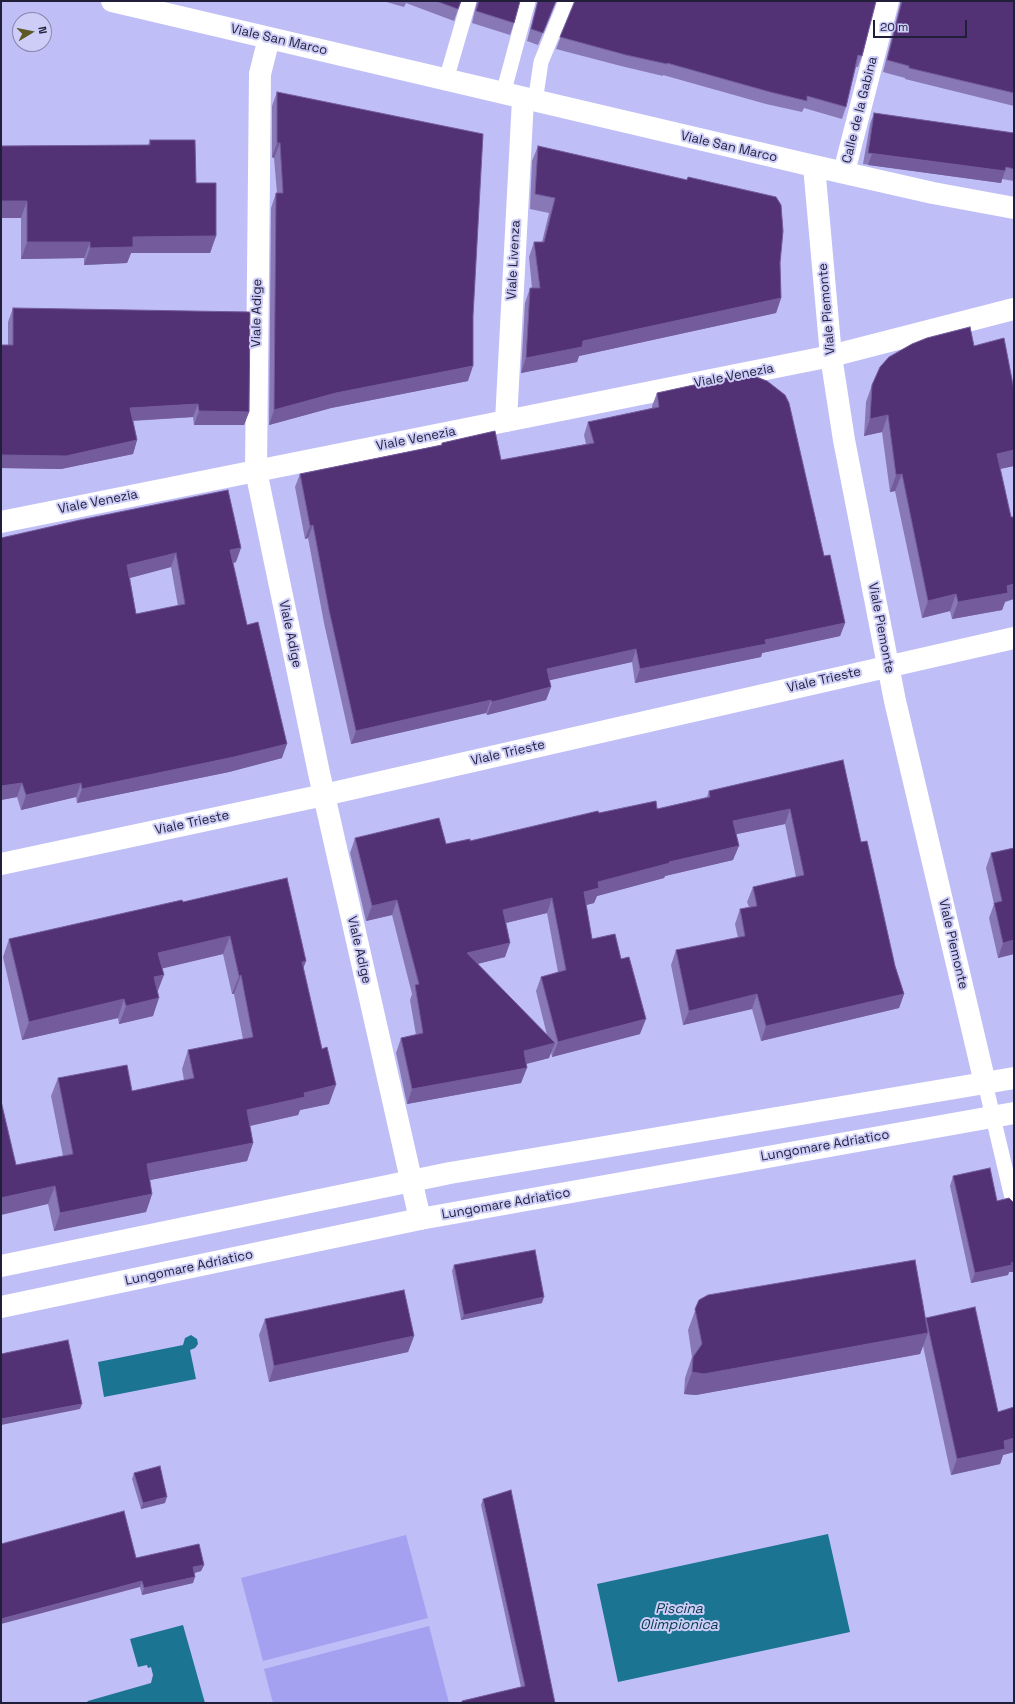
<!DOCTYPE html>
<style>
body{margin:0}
#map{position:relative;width:1015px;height:1704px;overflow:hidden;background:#bfbef7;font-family:"Space Grotesk",sans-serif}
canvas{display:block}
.frame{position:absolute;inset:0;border:2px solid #201e39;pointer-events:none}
.north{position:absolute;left:12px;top:12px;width:40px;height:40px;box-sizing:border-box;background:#cdcdf8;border:1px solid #8887ac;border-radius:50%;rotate:80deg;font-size:11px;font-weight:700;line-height:16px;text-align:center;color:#201e39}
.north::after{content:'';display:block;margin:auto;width:14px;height:18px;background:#5c5925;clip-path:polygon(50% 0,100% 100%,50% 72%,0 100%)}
.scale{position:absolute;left:873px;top:20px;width:94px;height:18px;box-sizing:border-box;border:2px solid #201e39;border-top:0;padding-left:5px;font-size:12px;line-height:14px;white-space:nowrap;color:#201e39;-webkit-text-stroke:3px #cdcdf8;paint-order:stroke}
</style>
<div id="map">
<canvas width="1015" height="1704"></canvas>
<div class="frame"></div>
<div class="north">N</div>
<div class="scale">20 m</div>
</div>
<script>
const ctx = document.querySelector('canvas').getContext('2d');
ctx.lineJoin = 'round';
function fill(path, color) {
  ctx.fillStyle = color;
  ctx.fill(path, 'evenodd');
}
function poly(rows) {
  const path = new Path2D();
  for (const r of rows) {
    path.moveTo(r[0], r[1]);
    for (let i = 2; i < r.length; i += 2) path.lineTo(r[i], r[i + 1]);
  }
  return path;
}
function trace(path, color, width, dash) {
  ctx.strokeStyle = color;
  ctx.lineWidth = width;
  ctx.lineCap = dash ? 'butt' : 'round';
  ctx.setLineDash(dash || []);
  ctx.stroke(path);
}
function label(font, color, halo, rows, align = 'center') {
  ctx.font = font + ' "Space Grotesk",sans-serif';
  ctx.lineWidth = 4;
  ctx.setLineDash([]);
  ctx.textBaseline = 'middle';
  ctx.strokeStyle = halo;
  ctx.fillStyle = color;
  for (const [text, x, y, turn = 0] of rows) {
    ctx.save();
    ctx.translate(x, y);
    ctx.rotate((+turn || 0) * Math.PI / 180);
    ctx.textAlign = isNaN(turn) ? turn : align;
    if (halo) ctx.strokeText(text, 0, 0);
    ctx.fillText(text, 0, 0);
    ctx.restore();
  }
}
const green = poly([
 [406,1535,428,1618,263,1661,241,1578],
 [429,1626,449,1703,273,1703,264,1669]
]);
const water = poly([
 [191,1335,197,1339,198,1344,195,1348,190,1350,196,1379,104,1397,98,1362,183,1345,185,1338],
 [828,1534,850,1632,618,1682,597,1584],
 [183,1625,205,1703,86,1703,88,1701,151,1683,153,1675,151,1667,148,1668,147,1665,138,1667,130,1639]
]);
const lane = poly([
 [446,80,469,1],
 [503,94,528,1],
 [535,102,541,62,566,1],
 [985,1083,1014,1206]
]);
const street = poly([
 [112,1,814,166,933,193,1014,208],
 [269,38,260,74,256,471,319,773,420,1219],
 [814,166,831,356,844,440,895,701,985,1083],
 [844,172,888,1],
 [506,421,523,99],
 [1,864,324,795,1014,638]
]);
const secondary = poly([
 [1,522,831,356,1014,309],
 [1,1266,450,1173,1014,1078],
 [1,1307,420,1219,1014,1113]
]);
const wall = poly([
 [383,1,461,1,454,21,406,3,404,7],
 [477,1,520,1,514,23,510,35,472,23],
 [536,1,556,1,538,45,527,41,537,3],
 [574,1,876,1,862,56,858,67,856,67,846,107,842,119,804,108,802,112,766,104,663,75,663,76,621,66,556,49,574,3],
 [900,1,1014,1,1014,106,905,79,905,78,883,72,900,4],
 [277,92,468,381,331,408,269,425,271,208,276,193,277,193,274,158,272,157,272,106],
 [874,113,1014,133,1014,181,1002,179,1001,183,863,164,870,124],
 [150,140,196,183,216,236,210,253,131,253,127,263,84,265,84,258,21,259,21,218,1,218,1,146,148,145],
 [538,146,687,180,688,177,780,263,781,298,776,313,579,356,577,362,521,373,525,303,530,288,532,288,529,257,534,242,542,242,549,213,530,209,532,161],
 [13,308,249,412,244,425,194,425,193,417,133,421,137,440,133,454,61,469,1,468,1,345,8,345,8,322],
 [974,346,1014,466,1000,469,1005,602,1002,610,952,619,950,611,922,618,895,491,890,492,882,432,864,436,866,402,872,385],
 [657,393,824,556,845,623,840,636,762,653,761,657,635,683,632,662,549,680,551,687,546,700,487,715,486,713,351,744,324,623,308,538,305,539,295,487,300,474,441,445,442,443,501,460,586,444,584,435,588,422,652,408,652,406],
 [80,520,236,562,233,563,247,625,282,758,229,772,77,803,76,797,21,810,17,797,1,800,1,538],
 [171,567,178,606,136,614,130,578],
 [843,760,861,842,895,966,904,994,899,1008,761,1041,752,1009,683,1025,671,965,676,950,738,938,735,924,740,909,749,907,747,902,753,887,796,877,785,824,736,834,733,860,665,876,664,878,597,896,594,903,586,905,592,939,640,1034,552,1057,551,1052,549,1058,526,1064,521,1083,407,1104,396,1053,401,1038,416,1035,410,1000,412,994,392,915,366,921,350,853,355,838,446,844,470,841,599,813,657,809,707,797,709,791],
 [547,913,558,972,541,977,536,991,547,1035,477,964,505,957,506,923],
 [1014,848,1014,954,998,958,989,918,994,904,986,868,991,853],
 [183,902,306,961,303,968,329,1104,300,1110,298,1115,250,1126,253,1143,247,1161,150,1180,152,1194,146,1212,54,1231,48,1204,16,1165,63,1156,51,1096,58,1078,132,1091,184,1080,182,1069,188,1050,243,1039,234,994,232,994,223,954,162,968,153,1016,119,1024,118,1018,22,1040,3,957,9,939],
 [953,1176,1009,1272,1008,1275,971,1283,950,1186],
 [454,1265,542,1303,461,1320,452,1271],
 [699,1300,926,1320,926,1318,998,1412,1014,1407,1014,1452,1003,1455,1000,1464,951,1475,923,1346,920,1354,696,1395,684,1394,685,1378,692,1357,688,1330],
 [265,1319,414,1336,408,1352,269,1382,259,1335],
 [134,1473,165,1503,141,1509,132,1479],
 [483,1499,555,1703,461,1703,462,1701,521,1687,481,1505],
 [136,1558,204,1565,201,1571,194,1573,193,1583,142,1595,140,1587]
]);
const shadedWall = poly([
 [277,143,280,143,274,158,272,157],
 [872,154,1005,171,1001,183,868,165],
 [1,201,27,201,21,218,1,218],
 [216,236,210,253,131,253,127,263,84,265,90,248,133,237],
 [27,242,90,242,84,258,21,259],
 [781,298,776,313,579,356,577,362,521,373,526,358,583,341],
 [473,366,468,381,331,408,269,425,274,410,336,393],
 [198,404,193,417,125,421,130,408],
 [199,411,249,412,244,425,194,425],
 [888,415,882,432,864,436,870,419],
 [137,440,133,454,61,469,1,468,1,455],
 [1014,450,1014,466,990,471,997,454],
 [902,474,895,491,890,492,896,475],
 [313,525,308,538,305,539,310,526],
 [241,548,236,562,225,565,230,550],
 [176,553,171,567,122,580,127,565],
 [1014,584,1014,599,1005,602,1002,610,952,619,958,602],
 [956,594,950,611,922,618,928,601],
 [845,623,840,636,762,653,761,657,635,683,640,669,765,640],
 [636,649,632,662,542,682,547,669],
 [551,687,546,700,487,715,492,702],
 [491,700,486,713,351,744,356,731],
 [287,744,282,758,229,772,77,803,82,789],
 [22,783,17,797,1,800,1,786],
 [81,783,76,797,21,810,26,795],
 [790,809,785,824,728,836,733,821],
 [739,846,733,860,665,876,664,878,597,896,594,903,579,907,584,892,598,882,669,862],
 [552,898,547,913,497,925,503,910],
 [397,900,392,915,366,921,372,906],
 [230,936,223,954,152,971,158,953],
 [1014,940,1014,954,998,958,1003,943],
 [510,943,505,957,461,968,467,953],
 [306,961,299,979,302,962],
 [164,975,157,993,154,977],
 [241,975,234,994,232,994,239,976],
 [757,994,752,1009,683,1025,689,1011],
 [904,994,899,1008,761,1041,766,1026],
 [159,998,153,1016,119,1024,126,1006],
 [124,999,118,1018,22,1040,29,1022],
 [646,1019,640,1034,552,1057,558,1042],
 [555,1043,549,1058,518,1066,524,1051],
 [527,1068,521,1083,407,1104,412,1089],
 [336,1085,329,1104,300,1110,298,1115,240,1128,247,1110,304,1093],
 [253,1143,247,1161,140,1182,147,1164],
 [55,1186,48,1204,1,1215,1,1198],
 [152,1194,146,1212,54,1231,60,1213],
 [1014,1262,1014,1272,1009,1272,1008,1275,971,1283,975,1273],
 [544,1297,542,1303,461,1320,464,1315],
 [928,1333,920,1354,696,1395,684,1394,692,1372],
 [414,1336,408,1352,269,1382,274,1366],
 [82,1404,80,1409,1,1425,1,1419],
 [1014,1438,1014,1452,1003,1455,1000,1464,951,1475,957,1459,1004,1441],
 [167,1497,165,1503,141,1509,143,1503],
 [204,1565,201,1571,191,1574,193,1567],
 [195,1577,193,1583,142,1595,144,1588],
 [142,1581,140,1587,1,1624,1,1619]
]);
const building = poly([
 [436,1,461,1,458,9,436,1],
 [479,1,520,1,514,23,476,11,479,1],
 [538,1,556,1,543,33,531,29,538,1],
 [575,1,876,1,862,56,858,55,846,107,807,96,807,101,770,92,667,63,667,64,626,55,560,37,575,1],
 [902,1,1014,1,1014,93,909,68,909,66,887,60,902,1],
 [277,92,483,134,473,316,473,366,336,393,274,410,276,193,283,193,280,143,277,143,277,92],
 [874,113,1014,133,1014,169,1006,167,1005,171,868,153,874,113],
 [150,140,195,140,196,183,216,183,216,236,133,237,133,247,90,248,90,242,27,242,27,201,1,201,1,146,150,145,150,140],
 [538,146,687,180,688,177,776,197,781,205,783,231,780,263,781,298,583,341,582,347,526,358,530,288,540,288,534,242,544,242,555,198,535,194,538,146],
 [13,308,250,312,249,412,199,411,198,404,130,408,137,440,66,456,1,455,1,345,13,345,13,308],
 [970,327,974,346,1004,338,1014,390,1014,450,997,454,1011,517,1014,517,1014,584,1007,586,1008,593,958,602,956,594,928,601,902,474,896,475,888,415,870,419,872,385,880,367,889,357,912,344,927,338,970,327],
 [751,375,767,381,785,395,789,403,824,556,830,555,845,623,765,640,766,644,640,669,636,649,547,669,551,687,492,702,491,700,356,731,329,610,313,525,310,526,300,474,442,445,442,443,495,431,501,460,594,443,588,422,659,407,657,393,735,376,751,375],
 [228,490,241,548,230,550,247,625,258,622,287,744,234,757,82,789,81,783,26,795,22,783,1,786,1,720,2,719,1,717,1,538,80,520,228,490],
 [176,553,185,604,136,614,127,565,176,553],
 [843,760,861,842,867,841,895,966,904,994,766,1026,757,994,689,1011,676,950,745,936,740,909,757,906,753,887,804,875,790,809,733,821,739,846,669,862,670,863,598,882,599,888,584,892,592,939,615,934,621,959,629,957,646,1019,558,1042,541,977,566,970,552,898,503,910,510,943,467,953,555,1043,524,1051,527,1068,412,1089,401,1038,423,1033,415,985,419,984,397,900,372,906,355,838,439,818,446,844,470,839,470,841,598,811,599,813,656,801,657,809,710,797,709,791,843,760],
 [1014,848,1014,940,1003,943,994,903,1002,901,991,853,1014,848],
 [287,878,306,961,302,962,322,1049,327,1047,336,1085,304,1093,305,1097,247,1110,253,1143,147,1164,152,1194,60,1213,55,1186,1,1198,1,1101,16,1165,73,1154,58,1078,127,1065,132,1091,194,1078,188,1050,253,1037,241,975,239,976,230,936,158,953,164,975,154,977,159,998,126,1006,124,999,29,1022,9,939,182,900,183,902,287,878],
 [990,1168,997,1201,1009,1198,1014,1203,1014,1262,1011,1263,1012,1265,975,1273,953,1176,990,1168],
 [535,1250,544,1297,464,1315,454,1265,535,1250],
 [915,1260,928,1333,704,1374,692,1372,693,1357,702,1344,695,1309,699,1300,708,1295,915,1260],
 [404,1290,414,1336,274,1366,265,1319,404,1290],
 [975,1307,998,1412,1014,1407,1014,1438,1004,1441,1005,1449,957,1459,926,1318,975,1307],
 [68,1340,82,1404,1,1419,1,1354,68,1340],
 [160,1466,167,1497,143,1503,134,1473,160,1466],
 [511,1490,555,1703,462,1703,462,1701,525,1686,483,1499,511,1490],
 [124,1511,136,1558,199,1544,204,1565,193,1567,195,1577,144,1588,142,1581,1,1619,1,1544,124,1511]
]);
const streetNames = [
 ["Viale San Marco",279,40,13],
 ["Calle de la Gabina",860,110,-76],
 ["Viale San Marco",729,147,13],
 ["Viale Livenza",514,260,-87],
 ["Viale Piemonte",827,309,-95],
 ["Viale Adige",257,313,-89],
 ["Viale Venezia",734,376,-11],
 ["Viale Venezia",416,439,-11],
 ["Viale Venezia",98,502,-11],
 ["Viale Piemonte",881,628,79],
 ["Viale Adige",290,634,78],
 ["Viale Trieste",824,680,-13],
 ["Viale Trieste",508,753,-13],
 ["Viale Trieste",192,823,-12],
 ["Viale Piemonte",953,944,77],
 ["Viale Adige",359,950,77],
 ["Lungomare Adriatico",825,1146,-10],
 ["Lungomare Adriatico",506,1204,-10],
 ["Lungomare Adriatico",189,1268,-12]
];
const waterNames = [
 ["Piscina",679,1609],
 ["Olimpionica",679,1625]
];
fill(green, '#a4a1f0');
fill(water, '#1b7491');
trace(lane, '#fff', 15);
trace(street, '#fff', 22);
trace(secondary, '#fff', 22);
fill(wall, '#8978b6');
fill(shadedWall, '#735b9c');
fill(building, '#533175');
trace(building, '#735b9c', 1);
label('13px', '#201e39', '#cdcdf8', streetNames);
label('italic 14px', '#053848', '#cdcdf8', waterNames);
</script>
